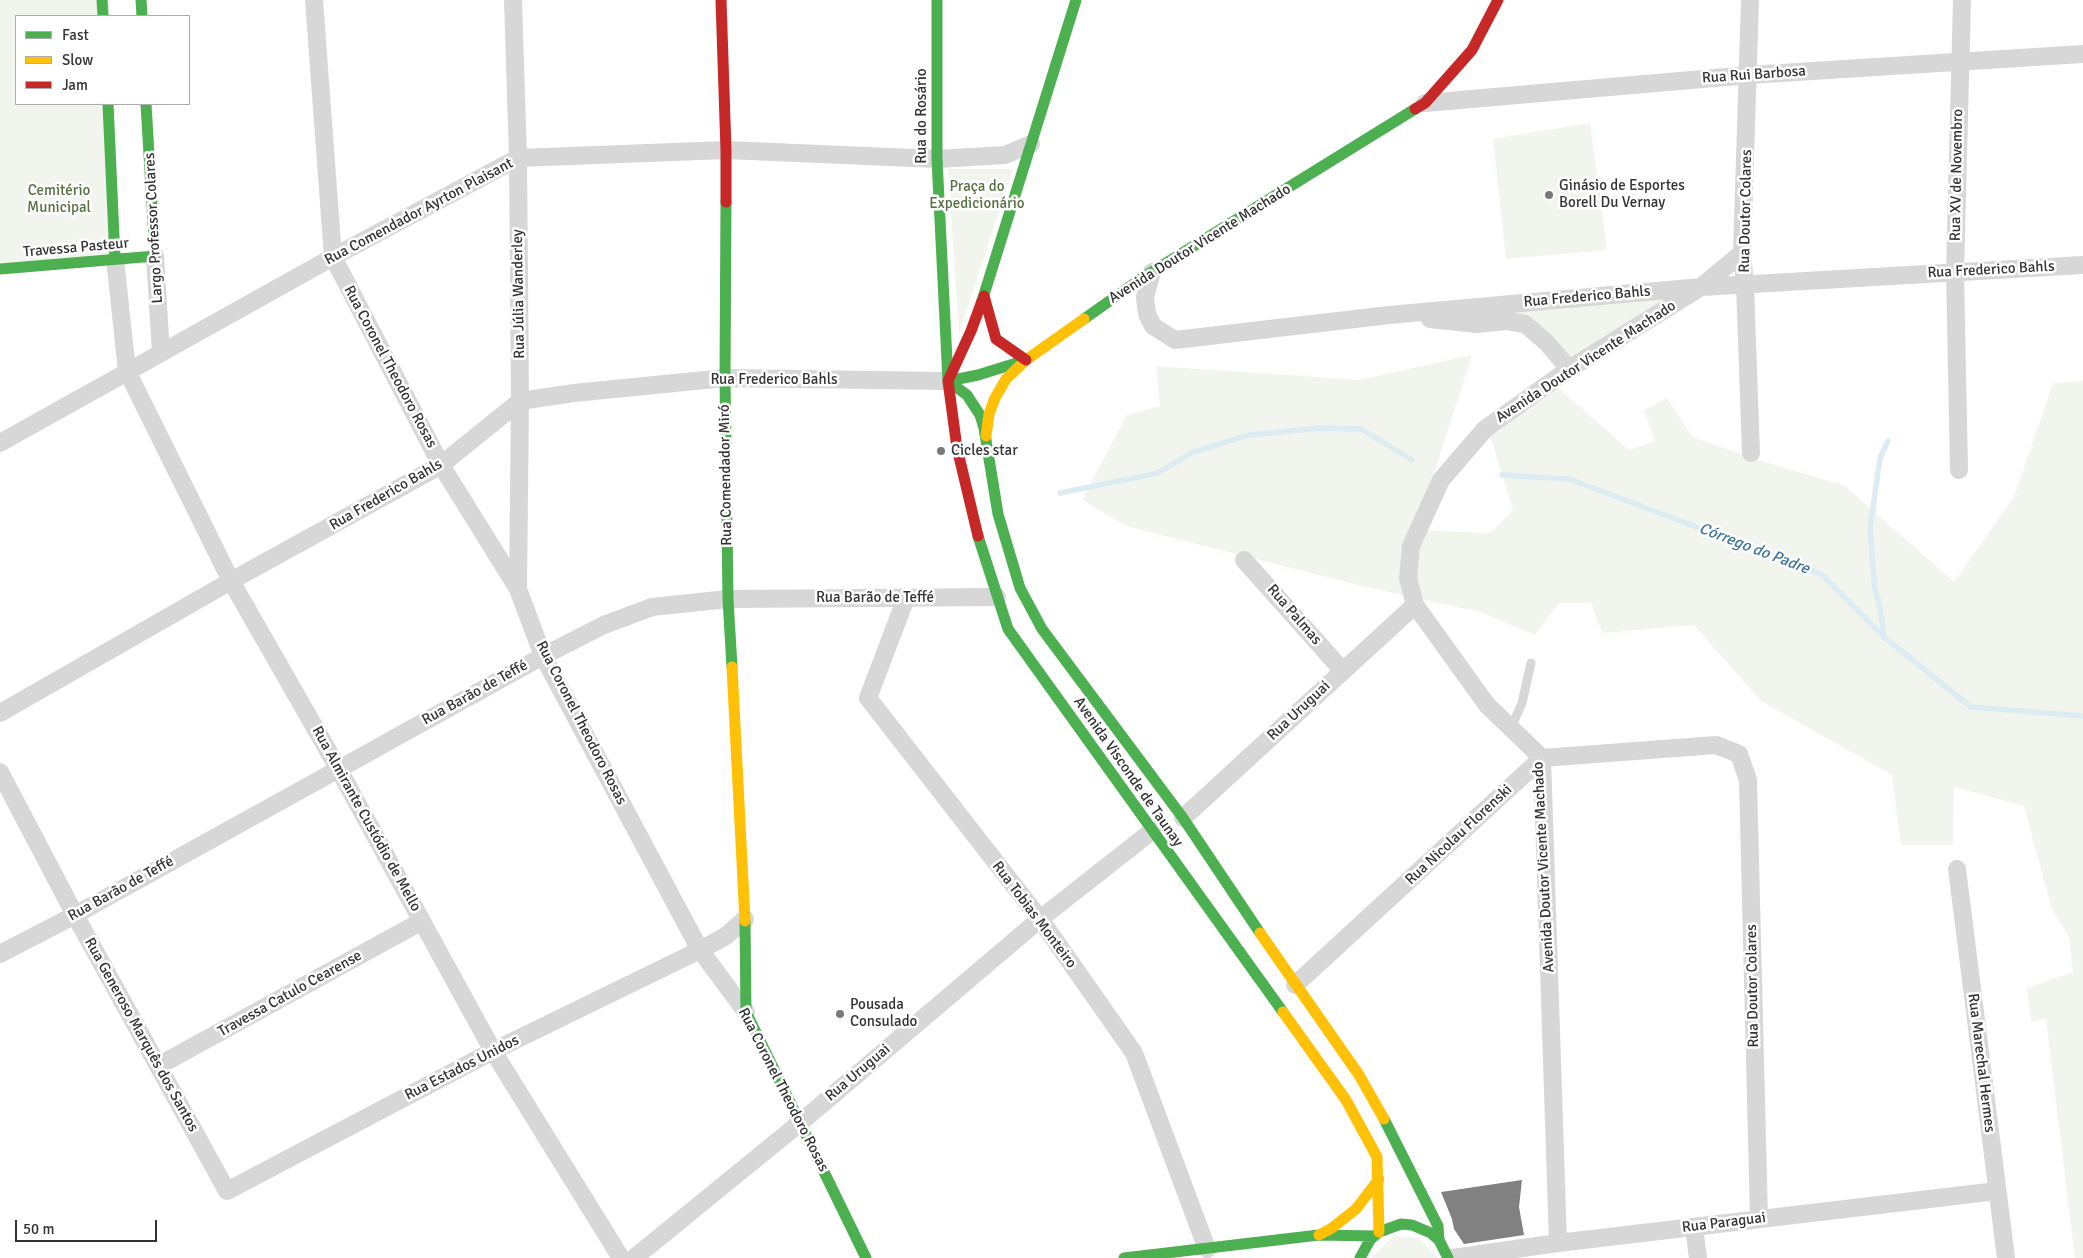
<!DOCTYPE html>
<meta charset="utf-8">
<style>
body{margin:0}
#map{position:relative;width:2083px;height:1258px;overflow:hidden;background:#fff;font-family:Signika,sans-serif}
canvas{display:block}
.legend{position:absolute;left:15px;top:15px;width:175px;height:90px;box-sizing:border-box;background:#fff;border:1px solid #adadad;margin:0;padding:6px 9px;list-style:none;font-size:15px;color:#333}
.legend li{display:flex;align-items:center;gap:10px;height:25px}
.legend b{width:25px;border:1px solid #adadad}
.scale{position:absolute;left:15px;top:1220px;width:142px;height:22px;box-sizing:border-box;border:2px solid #333;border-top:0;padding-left:6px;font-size:15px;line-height:18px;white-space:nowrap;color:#333;-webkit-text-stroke:4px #fff;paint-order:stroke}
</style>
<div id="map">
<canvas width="2083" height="1258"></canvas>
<ul class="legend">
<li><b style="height:6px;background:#4caf50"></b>Fast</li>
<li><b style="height:6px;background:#ffc107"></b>Slow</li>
<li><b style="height:6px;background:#c62828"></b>Jam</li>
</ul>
<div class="scale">50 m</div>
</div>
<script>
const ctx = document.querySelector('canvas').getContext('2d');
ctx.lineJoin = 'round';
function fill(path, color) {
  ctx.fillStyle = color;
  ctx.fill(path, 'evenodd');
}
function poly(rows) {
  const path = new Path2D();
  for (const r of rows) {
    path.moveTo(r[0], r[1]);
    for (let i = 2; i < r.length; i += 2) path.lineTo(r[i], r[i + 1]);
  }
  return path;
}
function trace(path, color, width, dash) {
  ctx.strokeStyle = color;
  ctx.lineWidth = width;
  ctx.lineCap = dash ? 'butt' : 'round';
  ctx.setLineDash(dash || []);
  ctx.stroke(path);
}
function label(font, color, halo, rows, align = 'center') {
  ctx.font = font + ' Signika,sans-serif';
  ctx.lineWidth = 5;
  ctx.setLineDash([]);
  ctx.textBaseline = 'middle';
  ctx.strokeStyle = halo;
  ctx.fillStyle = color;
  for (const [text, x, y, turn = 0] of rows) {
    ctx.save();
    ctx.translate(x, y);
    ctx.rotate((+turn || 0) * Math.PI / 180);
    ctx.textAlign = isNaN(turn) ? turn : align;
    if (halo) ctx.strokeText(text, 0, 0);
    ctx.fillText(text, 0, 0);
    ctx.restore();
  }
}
const green = poly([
 [0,0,110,0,111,16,16,16,16,104,114,104,120,254,0,265],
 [1590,123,1607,250,1506,259,1493,139],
 [948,169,1013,169,959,333],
 [1665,298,1578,356,1573,357,1568,356,1545,332,1467,311],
 [1472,355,1416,530,1490,533,1513,510,1489,432,1556,386,1629,450,1655,441,1644,410,1667,398,1693,437,1749,457,1845,486,1954,582,2014,497,2053,383,2083,381,2083,1258,2075,1258,2046,1019,2031,1022,2027,988,2073,972,2069,936,2052,910,2024,806,1954,787,1953,845,1901,845,1892,775,1761,701,1694,625,1602,633,1591,603,1559,603,1535,635,1480,612,1366,587,1126,526,1082,500,1127,415,1160,406,1156,366,1359,380],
 [1394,1236,1419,1238,1438,1258,1371,1258]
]);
const stream = poly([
 [1502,475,1569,479,1821,574,1884,637,1971,707,2083,716],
 [1060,493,1158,473,1193,452,1249,435,1320,428,1361,429,1412,460],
 [1884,637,1880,607,1875,589,1870,529,1880,458,1888,441]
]);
const building = poly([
 [1522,1180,1519,1207,1524,1235,1464,1244,1454,1229,1452,1219,1441,1192]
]);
const lane = poly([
 [1511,728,1522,703,1531,663]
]);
const street = poly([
 [314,0,333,257,441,465,518,589,543,656,700,950,746,1012],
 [513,0,518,158,520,401,518,589],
 [1750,0,1742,253,1745,285,1751,453],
 [1425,103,1749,75,2083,54],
 [155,256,161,353],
 [115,259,127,371,231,581,338,768,493,1051,621,1258],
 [1152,272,1145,297,1147,314,1153,326,1175,340,1389,315,1701,287,2083,265],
 [1430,319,1477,324,1507,321,1525,324,1547,343,1569,369],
 [0,443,333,257,518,158,726,150,937,159,1005,155,1031,144],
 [1959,470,1955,272,1962,0],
 [1244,560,1343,671],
 [906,598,868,698,1040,919,1134,1053,1207,1249],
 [0,713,231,581,441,465,520,401,574,393,725,378,948,381],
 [0,772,75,915,227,1191,493,1051,700,950,726,936,745,919],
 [1183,818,1415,605],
 [1957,869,2006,1258],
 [0,954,75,915,543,656,604,625,652,607,728,599,997,597],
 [1295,985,1542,758,1716,745,1739,754,1748,780,1759,1219],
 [158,1066,422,921],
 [1694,1227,1698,1258],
 [1558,1243,1542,758,1487,705,1415,605,1408,578,1411,546,1441,480,1485,429,1569,369,1701,287,1742,253],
 [634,1258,801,1122,1040,919,1152,831],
 [1452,1258,1558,1243,1997,1191]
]);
const fast = poly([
 [102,0,103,16],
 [141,0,142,16],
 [937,0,937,159,948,381],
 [108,104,115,259],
 [726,202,725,378,728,599,732,667],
 [0,269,155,256,146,104],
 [982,301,1076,0],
 [1084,319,1142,278,1415,109],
 [948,381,967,395,980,415,984,428,998,514,1020,588,1042,629,1183,818,1260,933],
 [948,381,978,375,1023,361],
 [978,536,1008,629,1283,1012],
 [745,921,746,1012,866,1258],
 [1384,1119,1438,1226,1439,1240],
 [1124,1258,1319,1235,1374,1236],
 [1360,1258,1370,1240,1379,1232,1401,1224,1412,1225,1431,1233,1439,1240,1448,1258]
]);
const slow = poly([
 [986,436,989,414,995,398,1006,379,1026,360,1084,319],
 [732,667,745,921],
 [1260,933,1359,1075,1384,1119],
 [1283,1012,1346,1100,1377,1157,1379,1232],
 [1319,1235,1332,1228,1356,1209,1379,1179]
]);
const jam = poly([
 [721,0,726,150,726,202],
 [1415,109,1425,103,1472,50,1498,0],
 [984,296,996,339,1026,360],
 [978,536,957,448,948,381,971,331,982,301]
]);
const markers = [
 [1549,195,5,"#7a7a7a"],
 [941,451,5,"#7a7a7a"],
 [840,1014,5,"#7a7a7a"]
];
const streetNames = [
 ["Rua Rui Barbosa",1754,75,-4],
 ["Rua do Rosário",922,116,-90],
 ["Rua XV de Novembro",1957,175,-89],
 ["Rua Doutor Colares",1746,211,-89],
 ["Rua Comendador Ayrton Plaisant",419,212,-28],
 ["Largo Professor Colares",154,228,-93],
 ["Avenida Doutor Vicente Machado",1200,244,-32],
 ["Travessa Pasteur",76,248,-5],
 ["Rua Frederico Bahls",1991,270,-3],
 ["Rua Júlia Wanderley",519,294,-91],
 ["Rua Frederico Bahls",1587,297,-5],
 ["Avenida Doutor Vicente Machado",1586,362,-33],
 ["Rua Coronel Theodoro Rosas",390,367,62],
 ["Rua Frederico Bahls",774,380],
 ["Rua Comendador Miró",726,475,-91],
 ["Rua Frederico Bahls",386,495,-30],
 ["Rua Barão de Teffé",875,598],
 ["Rua Palmas",1294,615,49],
 ["Rua Barão de Teffé",475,693,-29],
 ["Rua Uruguai",1299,711,-43],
 ["Rua Coronel Theodoro Rosas",581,723,63],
 ["Avenida Visconde de Taunay",1128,772,55],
 ["Rua Almirante Custódio de Mello",366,819,61],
 ["Rua Nicolau Florenski",1459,835,-43],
 ["Avenida Doutor Vicente Machado",1544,867,-93],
 ["Rua Barão de Teffé",121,889,-29],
 ["Rua Tobias Monteiro",1034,915,53],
 ["Rua Doutor Colares",1753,986,-91],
 ["Travessa Catulo Cearense",290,994,-29],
 ["Rua Generoso Marquês dos Santos",141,1035,61],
 ["Rua Marechal Hermes",1981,1063,83],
 ["Rua Estados Unidos",462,1068,-27],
 ["Rua Uruguai",858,1073,-40],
 ["Rua Coronel Theodoro Rosas",783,1090,63],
 ["Rua Paraguai",1724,1223,-7]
];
const poiNames = [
 ["Ginásio de Esportes",1559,186],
 ["Borell Du Vernay",1559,203],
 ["Cicles star",951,451],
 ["Pousada",850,1005],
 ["Consulado",850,1022]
];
const parkNames = [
 ["Praça do",977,187],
 ["Expedicionário",977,204],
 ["Cemitério",59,191],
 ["Municipal",59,208]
];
const waterNames = [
 ["Córrego do Padre",1754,549,21]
];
fill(green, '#f1f5ed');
trace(stream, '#ddebf3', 5.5);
fill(building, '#818181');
trace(lane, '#d7d7d7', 9);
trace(street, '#d7d7d7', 18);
trace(fast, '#4caf50', 11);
trace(slow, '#ffc107', 11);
trace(jam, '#c62828', 11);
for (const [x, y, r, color] of markers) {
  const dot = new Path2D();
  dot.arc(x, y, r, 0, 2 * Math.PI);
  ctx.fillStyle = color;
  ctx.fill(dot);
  trace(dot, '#fff', 2);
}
label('15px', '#333', '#fff', streetNames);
label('15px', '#333', '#fff', poiNames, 'left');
label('15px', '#56703f', '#fff', parkNames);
label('italic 16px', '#3f7597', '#fff', waterNames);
</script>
